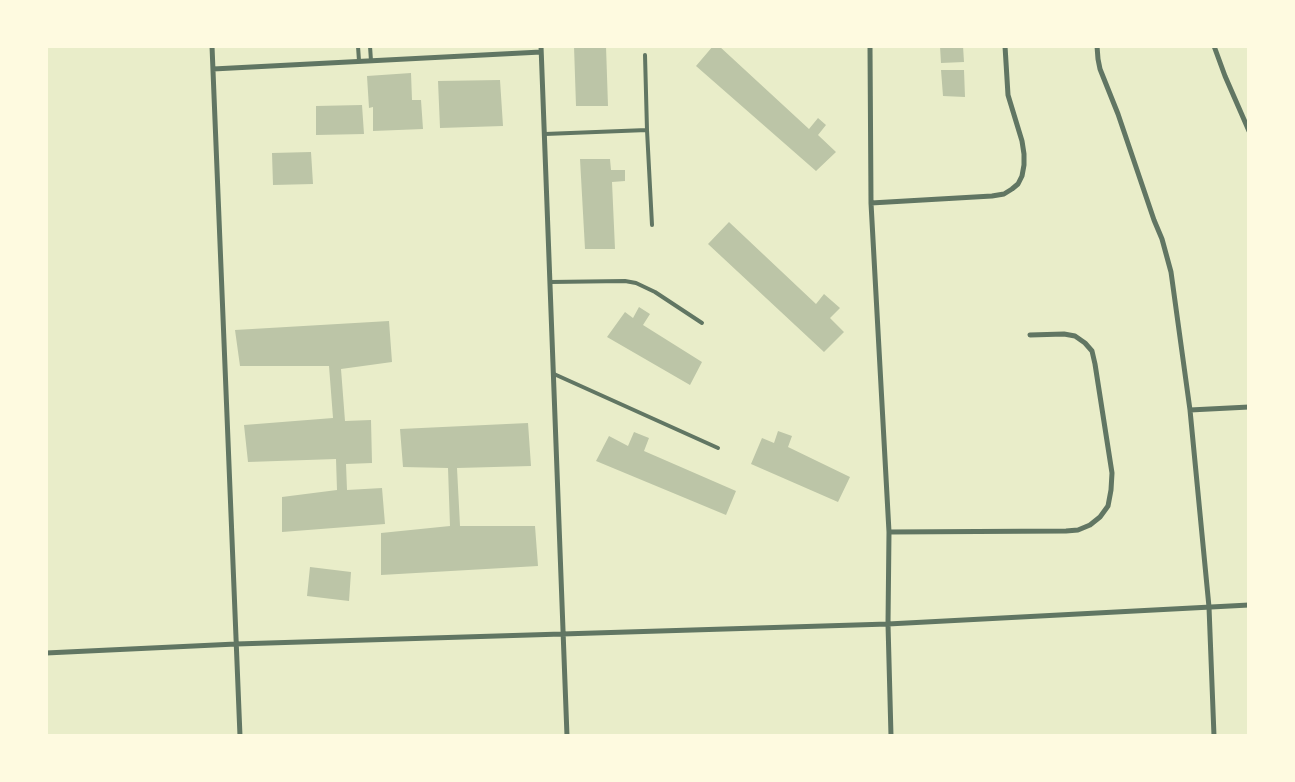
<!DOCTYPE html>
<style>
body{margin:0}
#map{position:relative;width:1295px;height:782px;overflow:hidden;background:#e9edc9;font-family:Ubuntu,sans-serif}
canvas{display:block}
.frame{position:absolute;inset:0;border:48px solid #fefae0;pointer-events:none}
</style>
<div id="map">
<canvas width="1295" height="782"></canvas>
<div class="frame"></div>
</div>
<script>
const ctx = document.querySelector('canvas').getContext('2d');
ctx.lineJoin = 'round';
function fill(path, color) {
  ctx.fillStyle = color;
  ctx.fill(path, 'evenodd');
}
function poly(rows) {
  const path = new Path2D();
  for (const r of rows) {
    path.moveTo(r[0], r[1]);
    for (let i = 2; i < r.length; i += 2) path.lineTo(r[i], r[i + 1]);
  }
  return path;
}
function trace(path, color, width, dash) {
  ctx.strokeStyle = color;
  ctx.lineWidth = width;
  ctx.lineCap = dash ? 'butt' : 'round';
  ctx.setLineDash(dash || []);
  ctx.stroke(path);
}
const building = poly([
 [574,46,606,46,608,106,576,106],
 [713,46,719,46,809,129,818,118,826,125,818,135,836,152,816,171,696,66],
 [940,46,963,46,964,62,941,63],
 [941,70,964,70,965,97,943,96],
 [411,73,412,100,421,100,423,129,373,131,373,107,369,108,367,76],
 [500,80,503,126,440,128,438,81],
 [362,105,364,134,316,135,316,106],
 [311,152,313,184,273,185,272,153],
 [580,159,610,159,611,170,625,170,625,181,612,182,615,249,585,249],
 [729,222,816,304,824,294,840,308,830,318,844,332,824,352,708,244],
 [639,307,650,314,643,325,702,362,690,385,607,337,625,312,633,318],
 [389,321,392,362,341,369,345,421,371,420,372,463,346,464,347,490,382,488,385,524,282,532,282,497,337,490,336,459,248,462,244,425,333,418,329,366,240,366,235,330],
 [528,423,531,466,457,468,460,526,535,526,538,566,381,575,381,533,450,526,448,468,403,467,400,429],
 [778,431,792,436,788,447,850,477,838,502,751,464,762,438,774,443],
 [634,432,649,438,644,451,736,491,726,515,596,461,609,436,628,446],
 [310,567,351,572,349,601,307,596]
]);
const service = poly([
 [358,46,359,61],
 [370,46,371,61],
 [645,55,647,130],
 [545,134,647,130,652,225],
 [550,282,625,281,636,283,655,292,702,323],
 [554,374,718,448]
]);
const minor = poly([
 [212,46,240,736],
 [541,46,567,736],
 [870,46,871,203,889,532,888,624,891,736],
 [1097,46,1098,59,1100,69,1118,114,1154,220,1162,239,1171,272,1190,410,1209,607,1214,736],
 [1214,46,1225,76,1249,131],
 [213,69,541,52],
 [871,203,992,196,1004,194,1012,189,1018,184,1022,176,1024,165,1024,154,1022,141,1008,95,1005,46],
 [1190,410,1249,407],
 [889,532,1066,531,1078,530,1090,525,1100,517,1108,506,1111,490,1112,473,1095,364,1092,351,1085,343,1075,336,1064,334,1030,335],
 [46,653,236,644,888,624,1249,605]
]);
fill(building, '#bcc5a7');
trace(service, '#617663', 4);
trace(minor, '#617663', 5);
</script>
